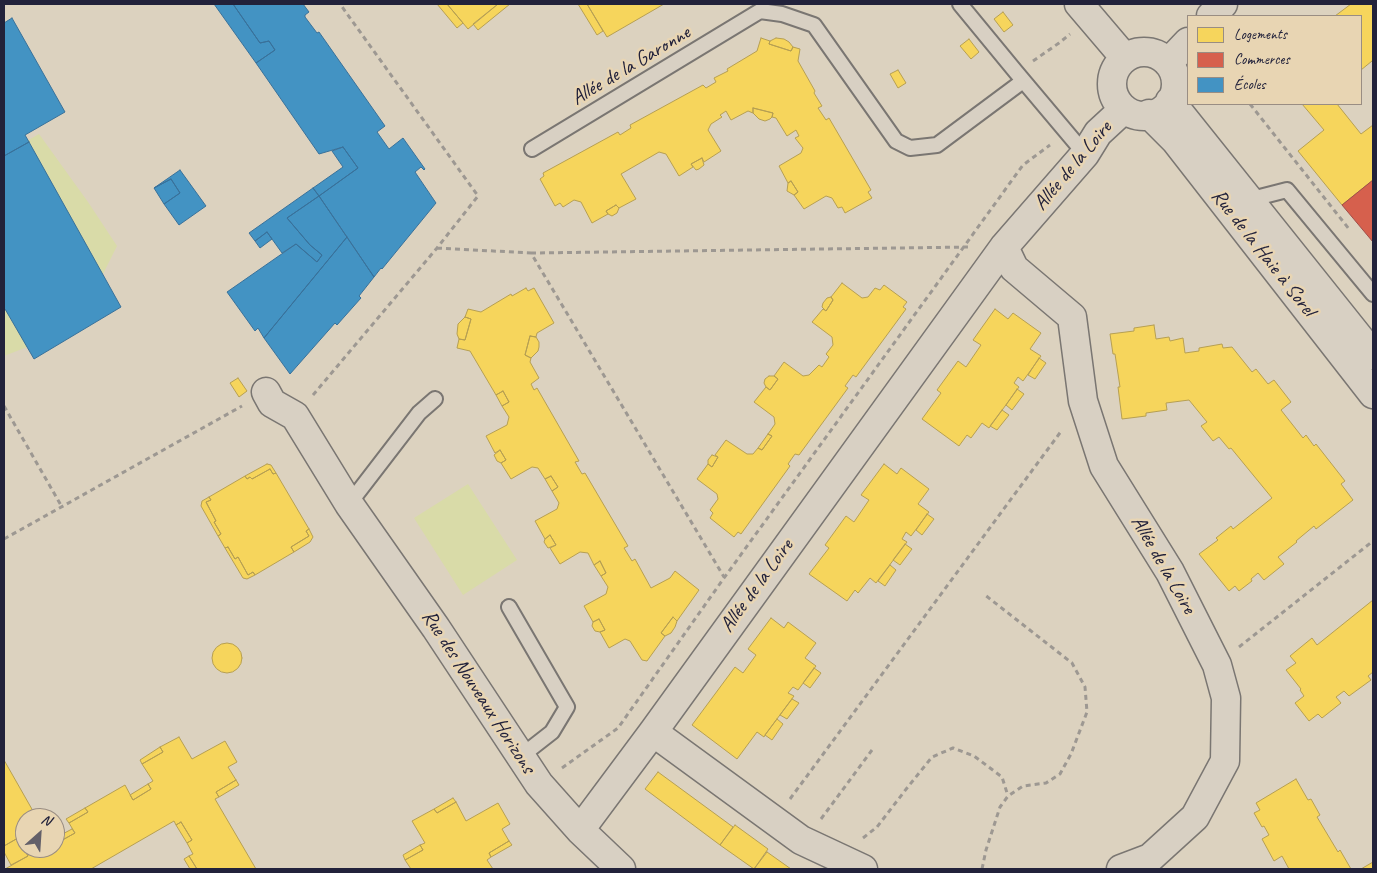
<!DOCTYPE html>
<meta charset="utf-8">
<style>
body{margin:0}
#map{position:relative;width:1377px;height:873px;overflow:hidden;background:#dcd2bf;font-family:Caveat,sans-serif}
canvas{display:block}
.frame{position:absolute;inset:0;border:5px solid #22223b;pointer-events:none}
.legend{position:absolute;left:1187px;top:15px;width:175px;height:90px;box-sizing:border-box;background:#e8d5b3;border:1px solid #998d83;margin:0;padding:6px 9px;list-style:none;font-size:15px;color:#22223b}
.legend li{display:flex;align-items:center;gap:10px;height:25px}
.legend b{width:25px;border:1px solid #998d83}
.north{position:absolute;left:15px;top:808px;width:50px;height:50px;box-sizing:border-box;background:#e8d5b3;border:1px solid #998d83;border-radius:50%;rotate:26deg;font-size:14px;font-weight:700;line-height:20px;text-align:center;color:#22223b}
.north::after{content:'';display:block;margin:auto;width:18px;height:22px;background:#636069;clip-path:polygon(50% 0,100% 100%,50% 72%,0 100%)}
</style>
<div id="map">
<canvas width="1377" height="873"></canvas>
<div class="frame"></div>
<ul class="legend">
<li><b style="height:14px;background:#f6d55c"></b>Logements</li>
<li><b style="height:14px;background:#d6604d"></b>Commerces</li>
<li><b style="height:14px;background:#4393c3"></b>Écoles</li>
</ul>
<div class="north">N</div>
</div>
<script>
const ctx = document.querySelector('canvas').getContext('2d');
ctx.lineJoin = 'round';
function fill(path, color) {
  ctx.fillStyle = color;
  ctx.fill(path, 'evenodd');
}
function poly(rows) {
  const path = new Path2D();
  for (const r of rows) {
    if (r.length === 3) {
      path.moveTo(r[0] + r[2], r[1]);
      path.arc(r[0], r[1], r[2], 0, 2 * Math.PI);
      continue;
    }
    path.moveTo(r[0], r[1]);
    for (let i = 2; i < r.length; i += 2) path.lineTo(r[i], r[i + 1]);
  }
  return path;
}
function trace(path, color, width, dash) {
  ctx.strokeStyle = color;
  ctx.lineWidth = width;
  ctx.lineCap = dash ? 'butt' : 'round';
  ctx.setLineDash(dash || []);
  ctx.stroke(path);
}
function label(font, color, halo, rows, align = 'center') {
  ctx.font = font + ' Caveat,sans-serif';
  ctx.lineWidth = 5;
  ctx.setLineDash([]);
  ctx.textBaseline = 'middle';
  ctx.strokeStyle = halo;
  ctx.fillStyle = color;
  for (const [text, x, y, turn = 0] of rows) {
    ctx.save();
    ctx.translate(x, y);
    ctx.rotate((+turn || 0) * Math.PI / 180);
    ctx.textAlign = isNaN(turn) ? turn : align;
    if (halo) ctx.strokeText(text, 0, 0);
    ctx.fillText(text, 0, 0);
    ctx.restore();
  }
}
const green = poly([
 [39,134,88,202,117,246,76,328,4,356,4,154],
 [468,484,517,560,463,595,414,518]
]);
const homes = poly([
 [437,4,447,4,463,23,457,28,437,4],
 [447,4,498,4,468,29,447,4],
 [498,4,510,4,478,30,473,24,498,4],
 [578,4,587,4,603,31,597,35,578,4],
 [587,4,664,4,607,37,587,4],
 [1351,4,1373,4,1373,63,1372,61,1361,70,1361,16,1335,16,1351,4],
 [1003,12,1013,25,1004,32,994,19,1003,12],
 [761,38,770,41,769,44,791,51,793,47,800,49,798,61,815,91,814,93,822,106,818,108,826,120,829,118,871,190,868,192,872,198,845,213,842,207,838,208,832,198,826,196,804,209,794,195,798,192,791,181,788,183,779,166,801,153,803,148,795,138,799,136,796,130,787,136,776,118,772,117,773,113,753,108,753,113,748,111,731,120,726,111,720,115,722,117,711,124,708,130,721,151,704,162,702,158,691,164,693,167,679,176,666,154,659,152,621,174,636,199,619,208,616,205,606,211,608,214,592,223,581,202,574,200,563,207,560,203,555,206,540,179,544,176,543,173,618,132,620,135,631,128,630,125,703,85,706,88,716,82,714,78,728,71,727,69,757,51,761,38],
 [776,38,784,39,789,42,793,47,791,51,769,44,770,41,776,38],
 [969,39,979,52,971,59,960,46,969,39],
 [898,70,906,83,898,88,890,74,898,70],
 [1302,104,1337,104,1361,134,1373,125,1373,180,1342,205,1298,151,1324,130,1302,104],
 [753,108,773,113,772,117,770,119,765,121,759,119,753,113,753,108],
 [702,158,704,165,699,169,696,170,691,164,702,158],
 [791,181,798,192,794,195,787,191,788,183,791,181],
 [616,205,619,208,617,213,612,216,608,214,606,211,616,205],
 [842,283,862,298,868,297,875,288,880,290,884,285,907,302,903,307,906,309,856,377,853,375,845,386,848,388,799,455,795,454,788,464,790,466,741,534,738,532,734,537,710,518,713,513,710,510,718,499,717,494,697,479,708,464,712,467,718,457,715,455,726,440,747,454,753,454,758,448,762,450,772,436,768,434,775,424,774,417,754,402,766,387,770,390,778,379,774,376,784,362,803,376,809,375,819,365,822,367,829,357,826,354,833,345,832,337,812,322,823,309,826,311,833,300,831,297,842,283],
 [526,288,528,291,534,288,554,323,537,333,536,337,530,336,525,355,531,358,530,362,539,378,531,384,534,390,537,388,579,461,575,462,582,474,585,473,628,546,624,548,632,561,635,559,651,588,670,578,675,571,699,590,677,621,673,617,661,633,665,636,647,661,642,660,630,641,625,639,609,648,600,632,605,630,599,619,593,622,584,606,606,594,608,587,601,576,606,573,600,561,594,565,588,553,580,552,560,564,550,548,556,545,550,535,545,539,535,521,557,509,559,503,552,491,558,487,551,476,545,479,538,468,532,467,511,479,501,463,506,460,500,450,495,453,486,436,507,425,509,417,502,406,509,402,503,391,496,395,470,351,457,348,459,339,465,340,471,319,465,317,468,309,481,312,511,294,512,296,526,288],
 [831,297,833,300,826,311,822,307,823,303,827,298,831,297],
 [995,309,1008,319,1013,313,1041,333,1030,349,1041,356,1023,381,1018,377,1014,383,1019,387,989,428,982,423,971,438,967,435,959,446,922,419,941,393,937,390,958,361,966,367,981,345,973,340,995,309],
 [465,317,471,319,465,340,459,339,457,334,458,324,465,317],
 [1154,325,1156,339,1169,337,1170,341,1183,338,1185,353,1199,351,1199,348,1222,344,1223,348,1232,347,1252,372,1256,369,1268,384,1274,380,1291,402,1281,410,1303,438,1306,435,1314,446,1316,444,1345,481,1341,484,1353,500,1316,529,1314,526,1296,541,1297,542,1278,557,1284,564,1264,580,1258,573,1251,579,1252,581,1239,591,1235,586,1229,591,1199,554,1218,540,1216,538,1231,526,1233,529,1272,498,1231,448,1229,449,1219,437,1213,441,1201,426,1207,422,1189,400,1166,403,1167,410,1146,413,1146,416,1122,419,1118,387,1120,387,1115,354,1113,354,1110,334,1134,331,1134,328,1154,325],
 [530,336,536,337,539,342,539,347,538,351,531,358,525,355,530,336],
 [1039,358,1046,363,1035,379,1028,375,1039,358],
 [769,376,774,376,778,379,770,390,766,387,764,383,765,379,769,376],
 [238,378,247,391,239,397,230,383,238,378],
 [1017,389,1024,394,1012,410,1006,405,1017,389],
 [503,391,509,402,502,406,496,395,503,391],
 [1002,410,1009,415,997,430,990,426,1002,410],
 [768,434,772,436,762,450,758,448,768,434],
 [500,450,506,460,501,463,497,461,494,455,500,450],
 [712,455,718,457,712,467,708,464,708,460,712,455],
 [267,464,271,465,276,473,273,474,270,469,252,479,250,477,247,479,245,476,267,464],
 [884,464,897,474,901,468,929,489,918,504,929,512,911,536,906,532,902,539,907,542,876,583,870,578,858,593,855,590,847,601,809,574,829,548,825,545,846,516,854,522,869,500,861,495,884,464],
 [270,469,273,474,276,473,309,529,306,531,309,536,291,547,294,552,255,575,253,572,248,575,238,557,235,559,228,547,225,548,218,536,221,534,214,522,216,521,206,502,211,500,209,497,245,476,247,479,250,477,252,479,270,469],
 [551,476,558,487,552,491,545,479,551,476],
 [209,497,211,500,206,502,216,521,214,522,221,534,218,536,201,506,202,501,209,497],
 [927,514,934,519,922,535,916,530,927,514],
 [309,529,313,537,310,542,294,552,291,547,309,536,306,531,309,529],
 [550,535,556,545,548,548,544,542,545,539,550,535],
 [905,544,912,549,900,565,893,560,905,544],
 [228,547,235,559,238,557,248,575,253,572,255,575,247,579,243,578,225,548,228,547],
 [600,561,606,573,601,576,594,565,600,561],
 [890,565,896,570,885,586,878,581,890,565],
 [1373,600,1373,672,1368,676,1371,680,1349,696,1344,691,1336,697,1341,703,1322,718,1318,714,1309,721,1295,703,1304,696,1300,690,1301,689,1286,670,1296,663,1290,656,1312,638,1317,645,1373,600],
 [673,617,677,621,675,627,671,633,665,636,661,633,673,617],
 [771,618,784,628,788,622,816,643,805,658,816,666,798,690,793,687,788,693,794,696,765,735,764,737,757,732,737,759,692,725,735,667,743,673,756,655,748,649,771,618],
 [599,619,605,630,600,632,595,631,592,626,593,622,599,619],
 [227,658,15],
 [814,668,821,673,810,688,803,683,814,668],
 [792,699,799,703,787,719,780,715,792,699],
 [777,719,783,724,772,740,765,735,777,719],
 [179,737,192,759,225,741,237,762,228,767,236,780,216,792,219,797,215,799,256,869,197,869,189,856,193,854,187,843,192,840,181,822,176,825,174,821,91,869,5,869,28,856,18,838,4,846,4,760,37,818,25,818,25,848,55,848,55,839,57,843,75,833,69,823,88,812,85,808,125,785,133,800,151,789,148,784,153,781,142,764,163,752,160,747,179,737],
 [160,747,163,752,142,764,140,760,160,747],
 [658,772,733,827,720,845,645,789,658,772],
 [1296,779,1308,800,1311,799,1320,815,1317,817,1338,852,1340,850,1351,869,1289,869,1282,856,1274,861,1262,839,1269,835,1264,826,1262,827,1254,813,1260,810,1256,803,1296,779],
 [236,780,239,785,219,797,216,792,236,780],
 [148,784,151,789,133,800,130,795,148,784],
 [453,798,456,802,437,813,434,809,453,798],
 [456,802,466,821,498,803,510,824,502,829,509,841,489,853,491,857,487,860,493,869,411,869,405,860,423,850,420,845,425,843,412,821,434,809,437,813,456,802],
 [85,808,88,812,69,823,66,819,85,808],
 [181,822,192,840,187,843,176,825,181,822],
 [735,825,768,849,754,869,720,845,735,825],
 [72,829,75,833,57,843,55,838,72,829],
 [18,838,28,856,11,865,4,852,4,846,18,838],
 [509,841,512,845,491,857,489,853,509,841],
 [420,845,423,850,405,860,403,855,420,845],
 [767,852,791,869,754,869,767,852],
 [189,856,197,869,190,869,184,859,189,856],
 [1373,862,1373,869,1361,869,1373,862]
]);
const shops = poly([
 [1373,180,1373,242,1342,205,1373,180]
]);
const schools = poly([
 [214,4,233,4,260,43,269,41,275,50,256,63,214,4],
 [233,4,303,4,309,12,305,15,305,17,317,33,319,32,385,126,377,132,389,149,403,138,425,169,424,170,421,167,415,172,436,203,382,269,381,268,374,277,319,196,358,168,343,147,319,154,256,63,275,50,269,41,260,43,233,4],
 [12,18,65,112,25,135,29,142,4,156,4,23,12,18],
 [29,142,121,307,34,359,5,309,4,310,4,156,29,142],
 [343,147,358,168,319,196,313,188,343,167,332,151,343,147],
 [180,170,206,206,179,225,164,204,180,193,171,179,154,188,180,170],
 [171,179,180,193,164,204,154,188,171,179],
 [313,188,319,196,287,218,310,245,322,255,317,262,296,244,282,253,267,232,255,241,249,233,313,188],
 [319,196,347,237,264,338,258,328,255,331,227,292,296,244,317,262,322,255,310,245,287,218,319,196],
 [267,232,272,239,260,248,255,241,267,232],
 [347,237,374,277,359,296,361,298,337,325,335,323,290,374,264,338,347,237]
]);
const path = poly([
 [1033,61,1059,43,1070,34],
 [1250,104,1349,229],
 [437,248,531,253,724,577],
 [531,253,970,247],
 [313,395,437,248,478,196,340,4],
 [4,406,62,507],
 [4,539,242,406],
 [1239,647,1373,541],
 [562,768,618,728,724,578,1023,165,1050,145],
 [790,799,1062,430],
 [821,819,872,750],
 [863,838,877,827,907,788,932,757,953,748,974,756,1002,777,1008,796],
 [982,869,986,850,1000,807,1008,796,1023,786,1046,783,1060,774,1071,754,1087,712,1085,687,1072,663,985,595]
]);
const lane = poly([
 [960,4,1016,72,1085,154],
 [532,149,760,11,782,14,814,25,896,141,910,148,937,145,1023,81],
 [1248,200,1287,190,1373,294],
 [349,504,419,413,435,399],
 [509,607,567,707,552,732,520,757]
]);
const street = poly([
 [1079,4,1125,58],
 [1211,16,1223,4],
 [1144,84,32],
 [1168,63,1188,42],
 [1170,101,1373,355],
 [1149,114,1175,140,1373,394],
 [1004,247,1014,268,1072,317,1083,401,1104,466,1170,572,1217,665,1226,698,1225,761,1195,817,1150,858,1121,869],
 [266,392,272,403,295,416,349,504,436,628,539,784,580,830,621,869],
 [653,732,801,840,863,869],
 [580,830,653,732,1004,247,1085,154,1098,133,1124,109]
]);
const streetNames = [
 ["Allée de la Garonne",631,66,-31],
 ["Allée de la Loire",1073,166,-50],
 ["Rue de la Haie à Sorel",1263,253,52],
 ["Allée de la Loire",1163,565,60],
 ["Allée de la Loire",757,586,-54],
 ["Rue des Nouveaux Horizons",478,692,57]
];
fill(green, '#d9dba8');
fill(homes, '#f6d55c');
trace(homes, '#b69f52', 1);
fill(shops, '#d6604d');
trace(shops, '#a04d48', 1);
fill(schools, '#4393c3');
trace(schools, '#39719a', 1);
trace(lane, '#7a7672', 18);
trace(street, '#7a7672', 31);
trace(path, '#9d9892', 3, [5, 4]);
trace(lane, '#d8d0c3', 14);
trace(street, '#d8d0c3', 28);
label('21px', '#22223b', '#e8d5b3', streetNames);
</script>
